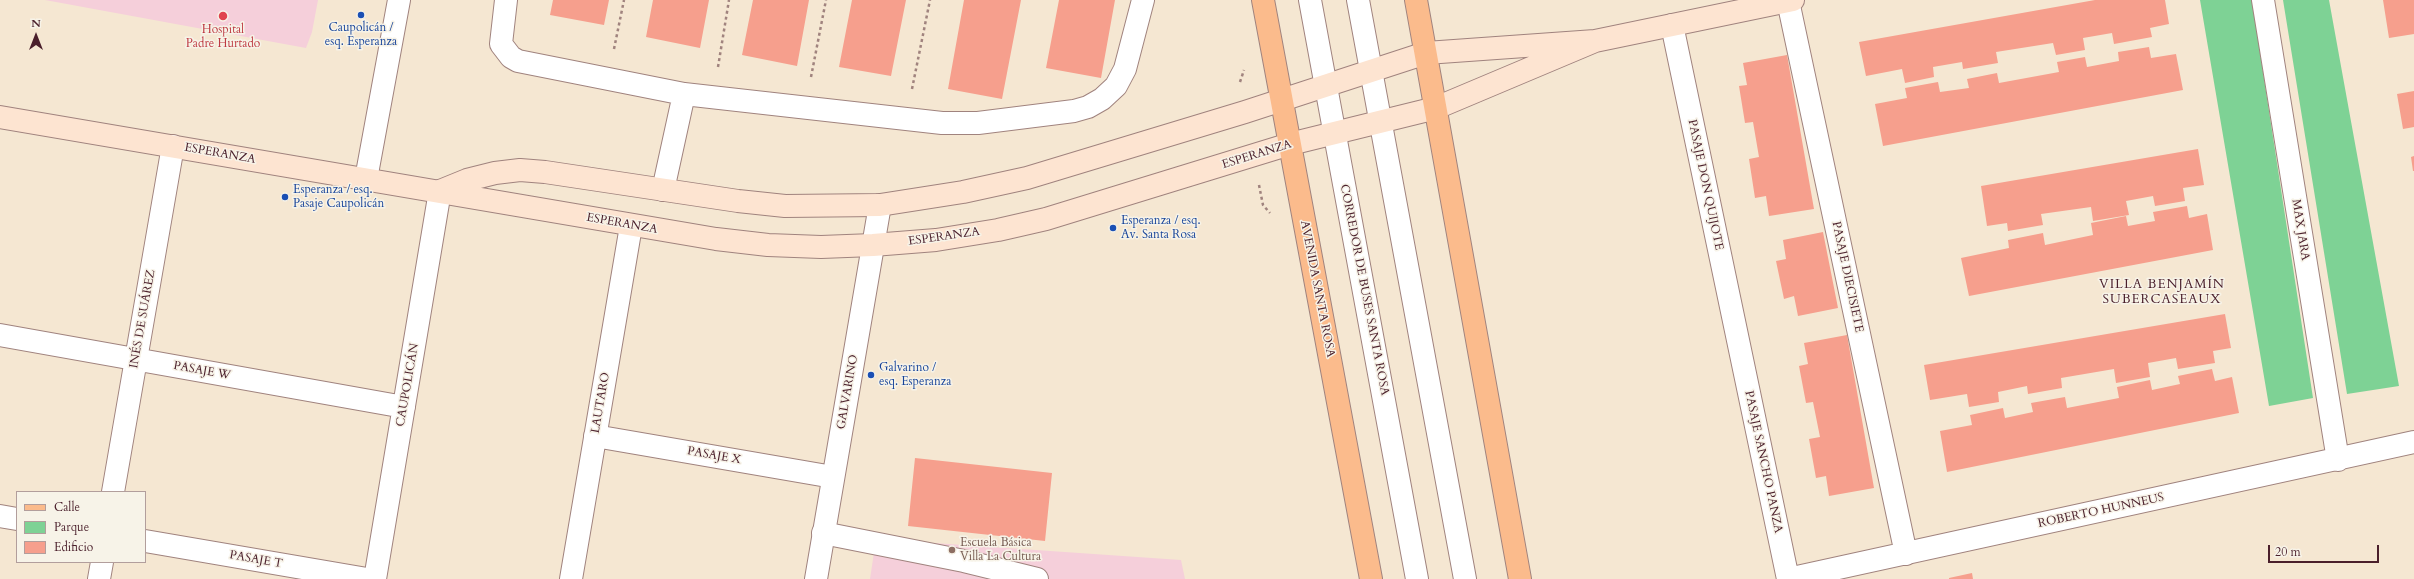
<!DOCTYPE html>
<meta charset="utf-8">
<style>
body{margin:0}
#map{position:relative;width:2414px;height:579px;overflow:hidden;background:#f5e7d2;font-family:Cardo,serif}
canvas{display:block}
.legend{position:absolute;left:16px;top:491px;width:130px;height:72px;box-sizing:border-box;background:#f7f3e8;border:1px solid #b29e9c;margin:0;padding:5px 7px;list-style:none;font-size:12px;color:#4a1f2b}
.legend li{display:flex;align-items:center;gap:8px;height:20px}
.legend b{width:20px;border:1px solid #b29e9c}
.north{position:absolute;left:16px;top:16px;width:40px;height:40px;-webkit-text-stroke:3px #f7f3e8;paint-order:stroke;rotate:0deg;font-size:11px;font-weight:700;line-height:16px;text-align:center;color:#4a1f2b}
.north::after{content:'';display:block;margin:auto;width:14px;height:18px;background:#4a1f2b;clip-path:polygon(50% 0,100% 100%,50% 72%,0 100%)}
.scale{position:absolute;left:2268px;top:545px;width:111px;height:18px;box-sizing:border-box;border:2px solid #4a1f2b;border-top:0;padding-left:5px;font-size:12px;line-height:14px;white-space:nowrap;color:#4a1f2b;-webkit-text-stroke:3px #f7f3e8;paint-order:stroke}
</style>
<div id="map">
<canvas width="2414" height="579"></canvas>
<ul class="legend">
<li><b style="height:5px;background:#fbbb8c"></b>Calle</li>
<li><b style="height:11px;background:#7ed295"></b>Parque</li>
<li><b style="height:11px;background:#f69f8d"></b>Edificio</li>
</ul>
<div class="north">N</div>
<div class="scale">20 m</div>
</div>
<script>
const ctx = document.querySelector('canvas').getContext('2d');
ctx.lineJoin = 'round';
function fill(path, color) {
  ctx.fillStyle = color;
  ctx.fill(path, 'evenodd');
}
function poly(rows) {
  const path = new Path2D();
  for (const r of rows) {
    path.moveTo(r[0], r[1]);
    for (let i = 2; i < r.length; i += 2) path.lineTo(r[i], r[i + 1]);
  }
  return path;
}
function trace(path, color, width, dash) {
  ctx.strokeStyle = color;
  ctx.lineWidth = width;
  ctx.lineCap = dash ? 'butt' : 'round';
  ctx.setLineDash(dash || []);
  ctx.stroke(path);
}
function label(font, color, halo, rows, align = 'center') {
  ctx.font = font + ' Cardo,serif';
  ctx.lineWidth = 3;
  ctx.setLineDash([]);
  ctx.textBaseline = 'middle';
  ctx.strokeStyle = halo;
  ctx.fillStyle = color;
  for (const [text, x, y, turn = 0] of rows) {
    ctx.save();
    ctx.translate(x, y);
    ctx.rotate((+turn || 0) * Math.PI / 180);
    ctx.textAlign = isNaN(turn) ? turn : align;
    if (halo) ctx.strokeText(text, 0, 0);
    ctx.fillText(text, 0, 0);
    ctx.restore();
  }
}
const built = poly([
 [45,0,318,0,312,32,306,48],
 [876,539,1181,560,1185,579,870,579]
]);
const green = poly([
 [2200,0,2252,0,2313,398,2269,406],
 [2283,0,2329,0,2399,386,2347,394]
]);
const building = poly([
 [553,0,609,0,604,25,550,15],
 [653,0,709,0,700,48,646,37],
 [753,0,809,0,797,66,742,55],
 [852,0,906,0,891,76,839,67],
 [964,0,1021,0,1002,99,948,89],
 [1059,0,1115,0,1101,78,1046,68],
 [2095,0,2165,0,2169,24,2150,28,2152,37,2114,44,2112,33,2083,38,2085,50,2056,55,2053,43,1996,52,1998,63,1963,69,1962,62,1933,67,1934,77,1905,83,1902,69,1866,76,1859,42],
 [2383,0,2414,0,2414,34,2389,38],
 [2149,47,2151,58,2176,54,2183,90,1883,146,1875,104,1907,98,1905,88,1938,82,1940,92,1969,88,1967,79,1997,73,1999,83,2059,72,2057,62,2085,57,2087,67,2119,61,2118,52],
 [1787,55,1814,209,1769,216,1766,196,1755,198,1749,159,1759,157,1753,122,1745,123,1739,86,1747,85,1743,63],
 [2414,91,2414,127,2403,129,2397,94],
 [2198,149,2204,185,2183,188,2185,201,2155,206,2153,196,2126,201,2129,215,2093,221,2091,207,2041,214,2043,225,2008,231,2007,223,1987,226,1981,186],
 [2414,156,2414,171,2413,171,2411,157],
 [2187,206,2189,218,2207,214,2213,250,1969,296,1961,258,2009,248,2008,240,2043,233,2045,245,2093,235,2091,223,2126,216,2128,226,2155,221,2153,212],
 [1823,232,1838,308,1798,316,1794,296,1784,299,1776,261,1786,259,1783,240],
 [2225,314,2231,348,2213,351,2215,363,2178,369,2176,358,2148,363,2150,377,2116,383,2114,369,2061,378,2062,388,2028,394,2027,386,1998,392,1999,402,1969,407,1967,394,1930,400,1924,365],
 [1847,335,1874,488,1829,496,1826,476,1816,478,1809,439,1820,437,1813,402,1806,403,1799,366,1808,364,1804,343],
 [2212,369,2215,381,2232,377,2239,413,1947,472,1940,431,1972,425,1970,415,2003,408,2005,418,2033,412,2031,403,2065,397,2067,408,2119,398,2117,387,2150,380,2152,390,2180,384,2178,376],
 [915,458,1052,473,1045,541,908,526],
 [1972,573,1973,579,1949,579,1949,578]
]);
const path = poly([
 [614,49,624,0],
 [718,67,729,0],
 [811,77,826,0],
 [1240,82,1244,70],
 [912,89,930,0],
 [1259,185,1263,205,1270,213]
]);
const lane = poly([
 [506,0,501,44,511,57,518,61,684,94,942,123,978,123,1074,111,1088,107,1102,99,1116,86,1125,69,1143,0],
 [1310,0,1417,579],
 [1358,0,1465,579],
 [663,190,684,94],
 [823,533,964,561,1037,579]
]);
const street = poly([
 [2263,0,2338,460],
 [1788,1,1906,554],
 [1672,25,1788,579,2414,442],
 [366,179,399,0],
 [0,335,404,407],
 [595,436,833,477],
 [113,492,173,146],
 [0,516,17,519],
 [145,541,367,579],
 [99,579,102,562],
 [375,579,440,191],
 [571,579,631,226],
 [816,579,880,205]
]);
const secondary = poly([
 [0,117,716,239,768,245,821,247,873,245,936,240,998,230,1046,219,1290,144,1436,108,1595,41],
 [440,191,467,180,495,173,520,170,545,172,738,201,785,206,880,205,963,192,1027,178,1245,112,1426,53,1595,41,1793,0]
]);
const primary = poly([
 [1263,0,1371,579],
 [1416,0,1520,579]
]);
const markers = [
 [361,15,4,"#1a4fb4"],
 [223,16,5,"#e0444e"],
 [285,197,4,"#1a4fb4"],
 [1113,228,4,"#1a4fb4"],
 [871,375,4,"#1a4fb4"],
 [952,550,4,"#8d6e63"]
];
const transitNames = [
 ["Caupolicán /",361,28,"center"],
 ["esq. Esperanza",361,42,"center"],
 ["Esperanza / esq.",293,190],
 ["Pasaje Caupolicán",293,204],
 ["Esperanza / esq.",1121,221],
 ["Av. Santa Rosa",1121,235],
 ["Galvarino /",879,368],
 ["esq. Esperanza",879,382]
];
const healthNames = [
 ["Hospital",223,30],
 ["Padre Hurtado",223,44]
];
const streetNames = [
 ["ESPERANZA",220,154,10],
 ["ESPERANZA",1257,155,-17],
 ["PASAJE DON QUIJOTE",1705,185,78],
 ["ESPERANZA",622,224,10],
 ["MAX JARA",2300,230,81],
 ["ESPERANZA",944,237,-8],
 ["PASAJE DIECISIETE",1847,277,78],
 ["AVENIDA SANTA ROSA",1317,289,79],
 ["CORREDOR DE BUSES SANTA ROSA",1364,290,79],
 ["INÉS DE SUÁREZ",143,319,-80],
 ["PASAJE W",202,371,10],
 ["CAUPOLICÁN",408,385,-80],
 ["GALVARINO",848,392,-80],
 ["LAUTARO",601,403,-80],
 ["PASAJE X",714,456,10],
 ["PASAJE SANCHO PANZA",1763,462,78],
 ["ROBERTO HUNNEUS",2101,511,-12],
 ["PASAJE T",256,560,10]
];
const educationNames = [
 ["Escuela Básica",960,543],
 ["Villa La Cultura",960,557]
];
const neighbourhoodNames = [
 ["VILLA BENJAMÍN",2162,285],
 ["SUBERCASEAUX",2162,300]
];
fill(built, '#f5cfda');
fill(green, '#7ed295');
fill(building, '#f69f8d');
trace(lane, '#a0837e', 24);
trace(street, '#a0837e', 24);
trace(secondary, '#a0837e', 24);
trace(primary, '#a0837e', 24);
trace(path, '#a0837e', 2.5, [3, 3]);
trace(lane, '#fff', 22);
trace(street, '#fff', 22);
trace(secondary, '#fde4d1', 22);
trace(primary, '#fbbb8c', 22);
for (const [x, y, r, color] of markers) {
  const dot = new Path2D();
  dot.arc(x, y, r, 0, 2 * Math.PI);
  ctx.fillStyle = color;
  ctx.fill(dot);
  trace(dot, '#f7f3e8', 1.5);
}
label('12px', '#164399', '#f7f3e8', transitNames, 'left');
label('12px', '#be3a42', '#f7f3e8', healthNames);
label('12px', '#4a1f2b', '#f7f3e8', streetNames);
label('12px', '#785e54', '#f7f3e8', educationNames, 'left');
ctx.letterSpacing = '1px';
label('13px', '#4a1f2b', '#f7f3e8', neighbourhoodNames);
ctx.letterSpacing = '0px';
</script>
